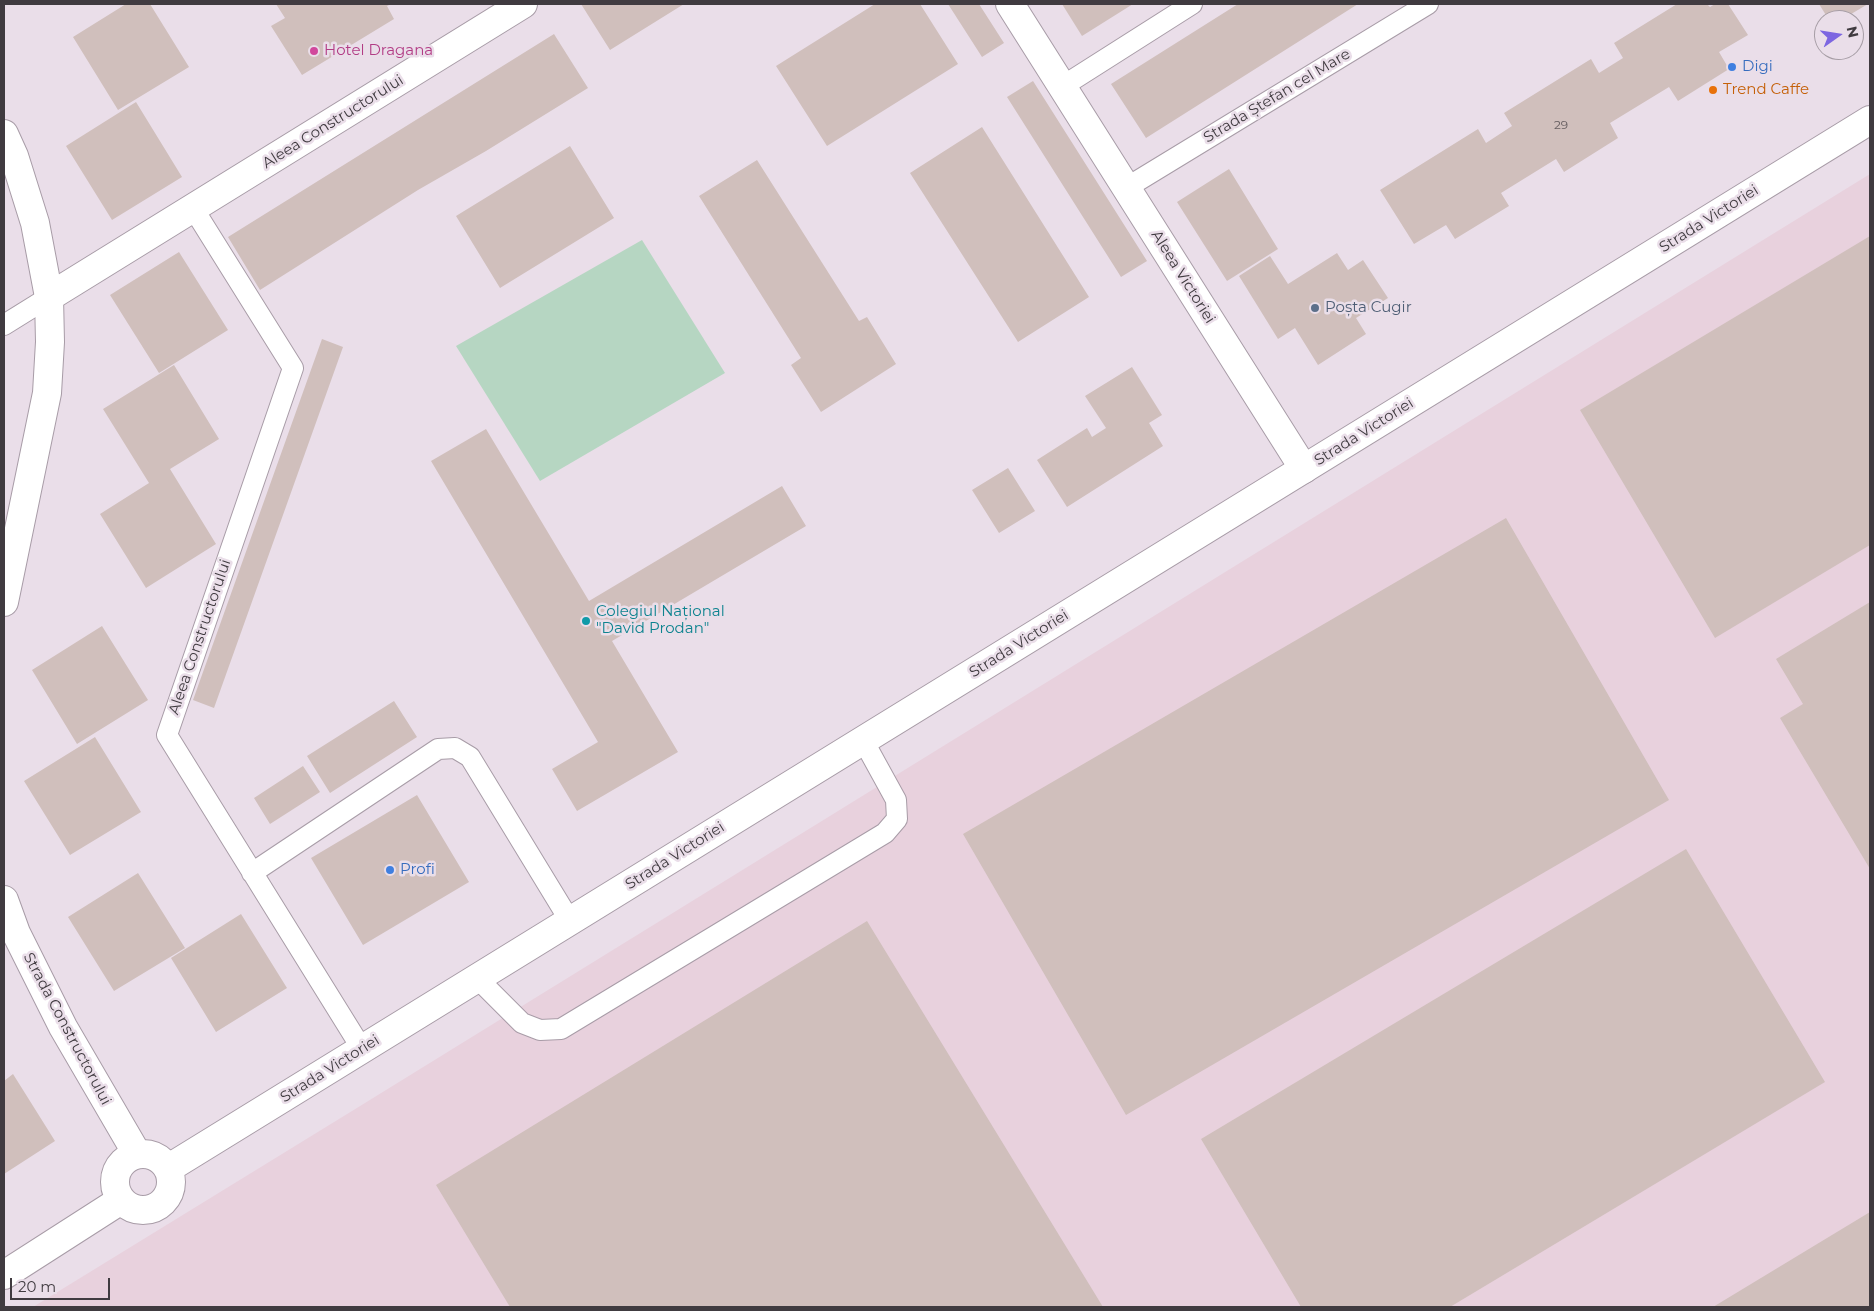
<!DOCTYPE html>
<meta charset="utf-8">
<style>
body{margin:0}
#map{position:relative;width:1874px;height:1311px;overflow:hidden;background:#eadee9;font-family:Montserrat,sans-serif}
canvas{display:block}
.frame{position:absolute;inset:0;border:5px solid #403b40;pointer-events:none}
.north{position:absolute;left:1814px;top:10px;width:50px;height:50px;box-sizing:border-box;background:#eadee9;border:1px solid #a69da5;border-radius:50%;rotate:77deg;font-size:14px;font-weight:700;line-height:20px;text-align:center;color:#403b40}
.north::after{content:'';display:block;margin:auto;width:18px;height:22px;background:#7d66e1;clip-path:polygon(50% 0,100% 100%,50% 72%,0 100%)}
.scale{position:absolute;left:10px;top:1278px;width:100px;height:22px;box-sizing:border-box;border:2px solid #403b40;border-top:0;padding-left:6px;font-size:15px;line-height:18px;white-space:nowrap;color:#403b40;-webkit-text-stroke:4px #eadee9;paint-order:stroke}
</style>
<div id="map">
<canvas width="1874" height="1311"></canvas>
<div class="frame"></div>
<div class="north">N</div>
<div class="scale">20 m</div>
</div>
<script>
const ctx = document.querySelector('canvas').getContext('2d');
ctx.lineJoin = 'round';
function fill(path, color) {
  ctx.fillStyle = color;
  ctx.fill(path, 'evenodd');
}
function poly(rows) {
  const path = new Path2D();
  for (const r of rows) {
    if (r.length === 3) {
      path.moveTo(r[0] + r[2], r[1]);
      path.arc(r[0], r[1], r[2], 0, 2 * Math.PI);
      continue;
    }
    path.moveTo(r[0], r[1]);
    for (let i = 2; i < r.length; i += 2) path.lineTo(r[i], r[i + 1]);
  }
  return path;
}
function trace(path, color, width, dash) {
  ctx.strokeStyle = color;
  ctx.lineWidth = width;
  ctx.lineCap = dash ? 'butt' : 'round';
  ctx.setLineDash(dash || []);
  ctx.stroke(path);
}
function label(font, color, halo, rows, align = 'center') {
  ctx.font = font + ' Montserrat,sans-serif';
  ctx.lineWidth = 5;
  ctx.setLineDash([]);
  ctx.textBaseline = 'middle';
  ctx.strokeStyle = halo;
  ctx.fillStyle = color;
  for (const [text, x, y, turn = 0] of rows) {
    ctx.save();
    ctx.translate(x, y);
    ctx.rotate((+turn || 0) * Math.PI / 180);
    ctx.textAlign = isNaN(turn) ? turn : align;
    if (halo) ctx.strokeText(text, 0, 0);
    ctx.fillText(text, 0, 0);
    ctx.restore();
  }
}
const industrial = poly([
 [1870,174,1870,1307,33,1307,352,1111]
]);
const green = poly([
 [642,240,725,373,540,481,456,346]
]);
const building = poly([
 [126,4,150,4,189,67,118,110,73,37],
 [276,4,391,4,387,6,394,19,302,75,271,26,285,18],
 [581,4,684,4,610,50],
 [875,4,920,4,958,64,827,146,776,66],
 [948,4,979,4,1004,43,982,57],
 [1062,4,1133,4,1082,36],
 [1238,4,1358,4,1146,138,1111,84],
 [1677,4,1707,4,1710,7,1715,4,1728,4,1748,35,1719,52,1729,69,1678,101,1669,87,1610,123,1618,138,1564,172,1556,159,1501,193,1509,206,1455,239,1446,225,1414,244,1380,190,1478,129,1486,143,1512,126,1504,113,1591,59,1599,73,1623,58,1614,43],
 [1819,4,1868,4,1841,20,1829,20],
 [554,34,588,88,486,151,418,190,260,290,228,237],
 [1033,81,1147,261,1121,277,1007,97],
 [136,102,182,177,112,220,66,146],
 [982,127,1089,297,1018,342,910,173],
 [570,146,614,218,500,288,456,216],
 [757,160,859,321,867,317,896,364,821,412,791,365,801,358,699,196],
 [1229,169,1278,249,1227,281,1177,202],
 [1870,236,1870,545,1715,638,1580,410],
 [179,252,228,330,159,373,110,295],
 [1337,253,1348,270,1363,260,1388,298,1356,318,1366,334,1318,365,1295,328,1278,339,1239,276,1270,256,1288,284],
 [322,339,343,347,214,708,193,700],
 [174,365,219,439,170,469,216,544,146,588,100,514,149,483,103,409],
 [1132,367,1162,415,1149,423,1163,446,1067,507,1037,460,1087,428,1092,437,1106,428,1085,396],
 [486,429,589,601,782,486,806,526,612,641,678,752,577,811,552,769,598,742,431,461],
 [1008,468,1035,511,999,533,972,490],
 [1506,518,1669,800,1126,1115,963,834],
 [1870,602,1870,869,1780,718,1803,704,1776,659],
 [102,626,148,700,77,744,32,670],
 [394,701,417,737,330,793,307,756],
 [95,737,141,812,70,855,24,781],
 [303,766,320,792,270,824,254,798],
 [417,795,469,882,363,945,311,858],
 [1686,849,1825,1082,1450,1307,1301,1307,1201,1139],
 [138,873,185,948,114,991,68,917],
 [241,914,287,988,216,1032,171,958],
 [867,921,1103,1307,510,1307,436,1185],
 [13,1074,55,1141,4,1174,4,1081],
 [1870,1212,1870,1307,1713,1307]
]);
const lane = poly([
 [1063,86,1192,4],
 [1126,188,1428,4],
 [193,208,293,368,167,735,362,1049],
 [4,325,49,297],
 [252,873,438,749,455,748,470,757,570,921],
 [477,978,522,1023,540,1030,561,1029,885,833,897,819,896,800,863,740]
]);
const street = poly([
 [1010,4,1304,469],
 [49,297,523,4]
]);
const secondary = poly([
 [4,134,14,156,35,223,49,297,50,342,47,393,4,602],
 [4,900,16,933,63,1027,137,1154],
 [143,1182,28],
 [169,1168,1870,120],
 [4,1275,121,1200]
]);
const markers = [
 [314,51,5,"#d1479c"],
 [1732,67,5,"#3f7fe0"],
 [1713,90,5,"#e8710a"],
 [1315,308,5,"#5c6f8a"],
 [586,621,5,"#0f9aa8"],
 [390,870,5,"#3f7fe0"]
];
const numberNames = [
 ["29",1561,125]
];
const hotelNames = [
 ["Hotel Dragana",324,51]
];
const shopNames = [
 ["Digi",1742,67],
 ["Profi",400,870]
];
const foodNames = [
 ["Trend Caffe",1723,90]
];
const streetNames = [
 ["Strada Ștefan cel Mare",1277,96,-31],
 ["Aleea Constructorului",333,122,-32],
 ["Strada Victoriei",1709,219,-32],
 ["Aleea Victoriei",1183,277,58],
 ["Strada Victoriei",1364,432,-32],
 ["Aleea Constructorului",200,637,-71],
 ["Strada Victoriei",1019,644,-32],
 ["Strada Victoriei",675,856,-32],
 ["Strada Constructorului",67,1029,62],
 ["Strada Victoriei",330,1069,-32]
];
const serviceNames = [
 ["Poșta Cugir",1325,308]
];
const cultureNames = [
 ["Colegiul Național",596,612],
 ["\"David Prodan\"",596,629]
];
fill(industrial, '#e8d1dd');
fill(green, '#b6d6c2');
fill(building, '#d0bfbc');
trace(lane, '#a89ca7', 22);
trace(street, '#a89ca7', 30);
trace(secondary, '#a89ca7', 30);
trace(lane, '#fff', 20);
trace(street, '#fff', 28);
trace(secondary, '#fff', 28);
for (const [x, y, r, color] of markers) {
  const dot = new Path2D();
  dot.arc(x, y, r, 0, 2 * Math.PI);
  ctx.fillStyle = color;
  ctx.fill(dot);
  trace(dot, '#eadee9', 2);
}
label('12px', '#645c5f', null, numberNames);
label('15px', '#b23c85', '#eadee9', hotelNames, 'left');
label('15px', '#366cbe', '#eadee9', shopNames, 'left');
label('15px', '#c56008', '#eadee9', foodNames, 'left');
label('15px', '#403b40', '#eadee9', streetNames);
label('15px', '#4e5e75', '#eadee9', serviceNames, 'left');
label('15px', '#0d838f', '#eadee9', cultureNames, 'left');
</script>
